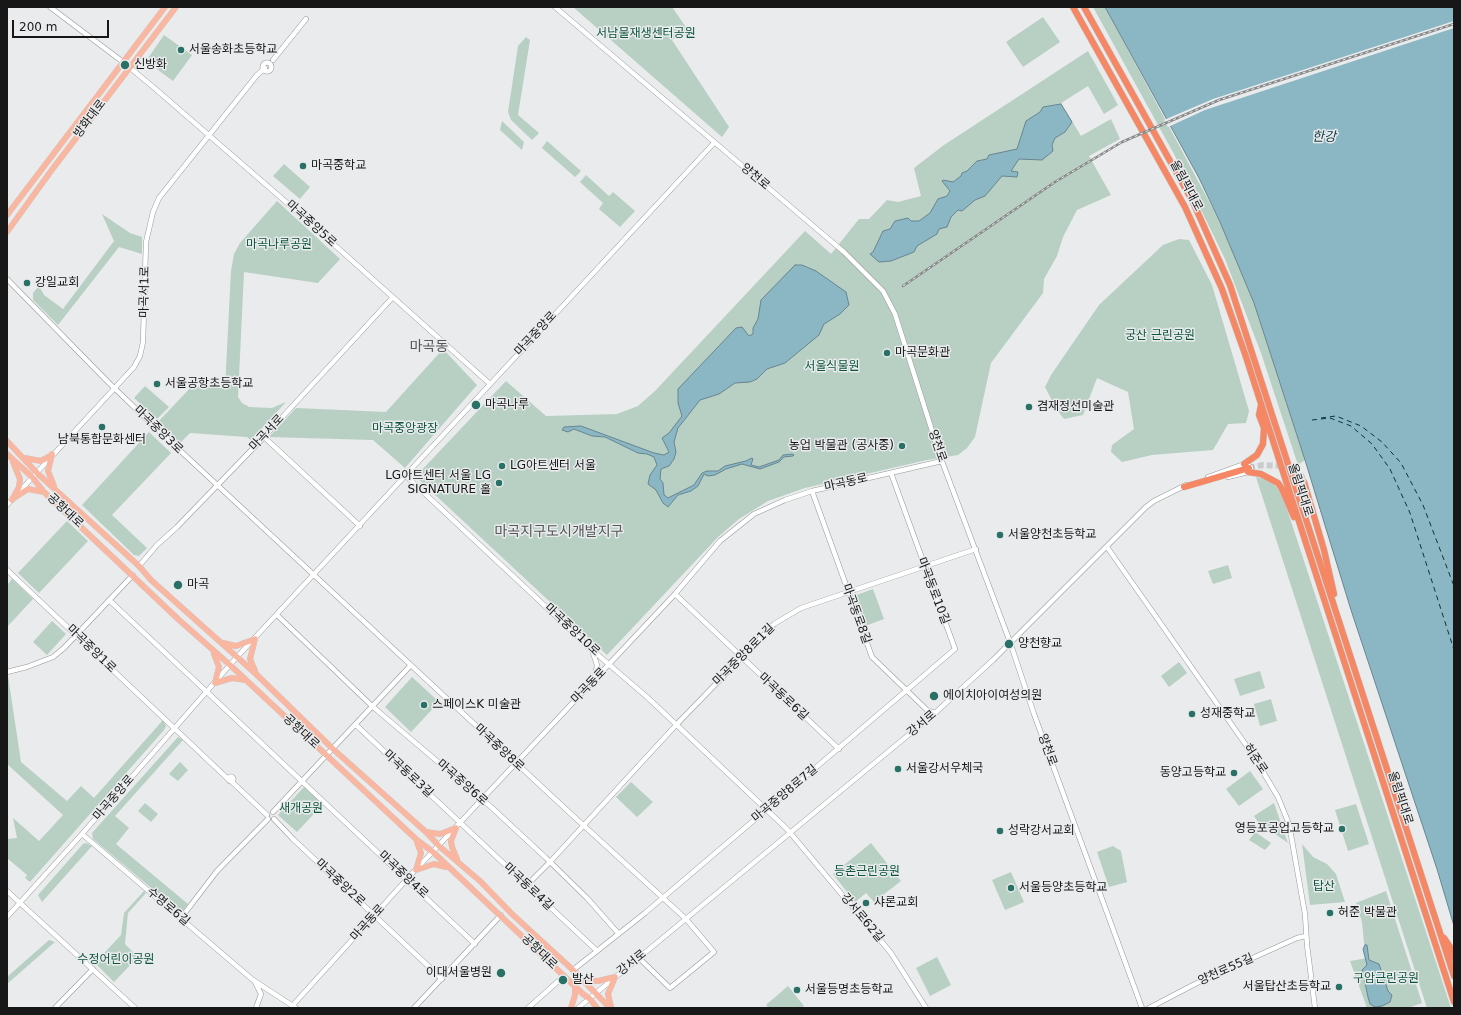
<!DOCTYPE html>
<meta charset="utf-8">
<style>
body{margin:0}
#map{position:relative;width:1461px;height:1015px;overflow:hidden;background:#e9ebec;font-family:"DejaVu Sans",sans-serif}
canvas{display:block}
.frame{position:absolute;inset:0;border:8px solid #171718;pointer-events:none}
.scale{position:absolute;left:12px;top:20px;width:97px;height:18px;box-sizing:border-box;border:2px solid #171718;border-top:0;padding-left:5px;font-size:12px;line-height:14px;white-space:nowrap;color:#171718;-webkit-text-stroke:3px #e9ebec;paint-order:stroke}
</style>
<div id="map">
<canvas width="1461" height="1015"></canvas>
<div class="frame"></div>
<div class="scale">200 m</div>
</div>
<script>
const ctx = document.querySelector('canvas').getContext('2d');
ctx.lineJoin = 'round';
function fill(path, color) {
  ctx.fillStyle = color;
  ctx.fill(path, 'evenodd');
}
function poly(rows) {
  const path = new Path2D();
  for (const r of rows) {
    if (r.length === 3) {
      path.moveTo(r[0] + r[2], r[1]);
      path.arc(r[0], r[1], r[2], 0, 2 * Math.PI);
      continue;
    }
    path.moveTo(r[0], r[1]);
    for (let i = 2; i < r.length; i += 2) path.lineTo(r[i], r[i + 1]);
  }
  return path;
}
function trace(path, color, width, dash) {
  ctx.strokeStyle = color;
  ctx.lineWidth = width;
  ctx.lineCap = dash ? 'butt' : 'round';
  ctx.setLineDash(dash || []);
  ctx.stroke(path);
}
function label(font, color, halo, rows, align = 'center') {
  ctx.font = font + ' "DejaVu Sans","Noto Sans KR",sans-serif';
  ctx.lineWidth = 3;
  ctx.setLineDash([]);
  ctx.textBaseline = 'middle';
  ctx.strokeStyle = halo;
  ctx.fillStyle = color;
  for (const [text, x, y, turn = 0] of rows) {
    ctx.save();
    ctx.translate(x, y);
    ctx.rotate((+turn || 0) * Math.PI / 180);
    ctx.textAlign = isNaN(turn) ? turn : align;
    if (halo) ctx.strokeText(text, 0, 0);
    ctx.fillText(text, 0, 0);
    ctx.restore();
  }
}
const green = poly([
 [573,7,672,7,688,30,672,40,729,127,722,137],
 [1093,7,1105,7,1220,222,1254,303,1305,460,1298,465,1261,353,1225,259,1174,154],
 [1043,17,1060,42,1023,67,1006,42],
 [164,35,192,55,173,81,146,61],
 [526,37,530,40,518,115,539,133,532,140,511,120,508,112,518,46],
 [1088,51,1118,105,1104,114,1088,86,1061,103,1081,136,1111,119,1120,139,1089,156,1111,195,1077,210,1063,237,1057,256,1044,279,1043,293,991,363,975,437,967,448,958,455,927,460,805,488,768,501,739,519,718,537,607,655,417,478,419,473,506,381,546,416,617,414,638,406,655,391,805,231,831,254,859,219,869,219,887,200,898,202,921,196,914,168,944,145],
 [502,121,524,142,522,150,500,130],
 [547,141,581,171,575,177,542,148],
 [284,164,310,187,300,199,273,176],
 [586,175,609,196,613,192,635,211,620,227,599,209,603,203,580,182],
 [277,201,340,259,318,283,244,272,238,397,242,403,249,407,272,408,286,402,251,440,247,437,190,433,180,443,158,422,192,386,225,388,231,271,234,254,240,243],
 [102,214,130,233,142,237,142,254,119,247,58,325,33,300,33,293,39,286,44,295,63,309,114,241],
 [1179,239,1189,240,1212,285,1249,411,1246,423,1228,424,1213,450,1152,455,1122,462,1111,452,1112,445,1134,429,1128,392,1097,378,1083,415,1064,419,1057,410,1045,387,1051,375,1099,305,1163,245],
 [443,349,477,385,405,468,373,440,269,437,296,408,386,412],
 [145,386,169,407,157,419,134,398],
 [149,432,171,453,112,515,147,548,139,556,134,555,82,505],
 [1256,477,1266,479,1273,483,1282,494,1451,1008,1427,1008],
 [67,521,88,541,39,593,18,573],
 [1228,565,1232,578,1213,584,1208,571],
 [12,579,33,599,7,627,7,585],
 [873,589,884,619,865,626,854,596],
 [52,621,66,634,47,655,33,642],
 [1179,662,1187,673,1169,687,1161,676],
 [1260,671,1265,688,1240,696,1234,679],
 [8,676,21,762,67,801,81,786,94,798,163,720,166,726,164,730,30,882,25,878,27,875,7,858,7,839,17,838,13,818,39,841,63,815,7,764],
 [412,677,439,702,411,732,385,707],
 [1271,699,1277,721,1260,726,1254,704],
 [178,737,183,740,115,816,129,828,116,844,188,904,181,913,93,839,92,833],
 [180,762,188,770,178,781,169,774],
 [1250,771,1263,789,1239,806,1226,789],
 [631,782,653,802,637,817,616,797],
 [305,786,324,803,297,832,278,815],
 [145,803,158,814,151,822,138,811],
 [1274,803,1286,838,1288,843,1258,822,1254,816],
 [1356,804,1369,844,1348,851,1335,810],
 [1255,832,1271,843,1265,850,1249,840],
 [86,843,92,846,42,902,38,895,83,844],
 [871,843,901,881,874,902,866,893,855,902,833,874],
 [1302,844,1313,857,1327,864,1336,874,1345,902,1310,905],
 [1113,846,1121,851,1127,882,1109,887,1097,852],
 [1011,872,1024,902,1005,910,992,880],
 [144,891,146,893,128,913,125,944,138,957,114,982,95,963,121,935,124,913],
 [1386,891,1422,1003,1408,1008,1367,1008,1350,961,1368,958,1364,943,1362,922,1356,903],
 [49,940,55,942,7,984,7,977],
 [937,957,951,985,930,996,916,968],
 [788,986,804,1006,801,1008,769,1008,766,1005]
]);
const water = poly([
 [1105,7,1454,7,1454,926,1437,869,1351,610,1305,460,1254,303,1220,222,1199,178,1105,7],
 [1061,104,1072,122,1065,132,1055,138,1052,145,1053,151,1042,160,1019,159,1011,171,1018,172,1017,177,1002,176,985,196,975,200,962,211,958,210,951,217,947,227,939,229,937,234,917,246,914,252,891,261,879,262,870,254,873,252,883,231,890,229,895,221,908,218,911,221,919,221,930,213,938,199,947,196,950,191,942,181,943,180,953,182,961,176,962,173,967,171,977,161,987,159,989,155,1017,149,1026,121,1040,112,1043,107,1061,104],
 [795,265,802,265,816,271,846,292,849,305,840,314,824,324,819,335,785,363,767,369,757,379,750,382,735,383,719,394,700,400,678,428,674,442,676,452,674,459,669,466,661,469,660,479,663,483,664,495,668,498,694,485,702,473,707,471,718,471,725,466,746,461,752,458,753,459,751,465,759,467,779,460,783,455,792,454,794,455,793,456,784,457,779,462,760,469,742,464,726,469,715,475,708,476,704,474,698,486,691,491,678,495,668,507,663,503,656,490,648,484,650,475,657,465,654,457,647,454,638,453,605,437,592,436,574,429,568,432,562,430,564,427,581,426,654,453,664,455,669,452,662,438,669,433,682,416,678,403,678,389,736,328,742,327,749,336,753,334,753,328,758,319,761,300,795,265],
 [1365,945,1367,945,1369,960,1379,964,1388,991,1392,995,1390,1002,1382,1006,1375,1007,1370,1004,1368,997,1363,973,1362,970,1367,965,1363,949,1365,945]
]);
const pier = poly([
 [1454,21,1454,28,1205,110,1168,127,1164,120,1213,99]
]);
const ferry = poly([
 [1321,418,1336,416,1361,426,1382,442,1401,463,1423,505,1454,586],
 [1312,420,1330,418,1351,426,1372,444,1390,469,1410,513,1454,650]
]);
const highwayTunnel = poly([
 [1249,468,1263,465,1287,466,1295,469,1301,475,1304,482]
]);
const secondary = poly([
 [50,7,123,62,152,86,301,215,490,384],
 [555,7,844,252,883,291,895,314,940,456,1010,642,1034,714,1142,1008],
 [273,60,306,19],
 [267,67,4.5],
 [7,279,109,383,158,430,570,813,686,919,714,952,670,988,639,958],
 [264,437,360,526],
 [406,476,591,649,647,697,787,829,891,953,926,1008],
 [1208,477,1244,464,1251,467,1248,472,1228,477],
 [812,491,872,657,927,710,935,713],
 [7,505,134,367,140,356,143,342,146,242,153,212,159,198,257,75,265,68],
 [1107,547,1253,755,1278,797,1289,824,1294,852,1305,914,1307,945,1315,1008],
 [139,566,157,545,177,527,264,437,393,297],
 [7,570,228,779],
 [675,594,839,749],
 [109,600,475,944],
 [277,615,372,706,490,806,545,857,587,898,618,933],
 [592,650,597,665,595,678],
 [7,672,27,667,53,657,64,648,133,575],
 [356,725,596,950],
 [231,779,2.5],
 [231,781,267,815],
 [273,812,411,665],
 [274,819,293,839,442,979],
 [82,834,253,980,296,1008],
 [526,886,550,862,676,725,774,624,801,608,976,549],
 [7,891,135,1008],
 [7,917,82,834,236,658,714,143],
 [181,918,217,871,268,819],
 [573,970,645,913,955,649,891,473],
 [255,982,261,994,256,1008],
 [293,1005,407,879,675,594,720,541,754,514,785,500,812,491,942,461],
 [55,1008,93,969],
 [414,1008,501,915],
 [528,1008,564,976],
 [578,1008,935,713,993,660,1146,507,1154,501,1186,485],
 [1149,1008,1197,983,1297,938,1306,936]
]);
const primary = poly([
 [7,215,165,7],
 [7,232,51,171,176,7],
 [7,441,37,473,139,566,151,580,256,674,333,749,426,832,439,846,480,881,512,914,573,970,610,1008],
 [7,454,32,477,44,492,178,619,230,665,417,840,433,852,583,994,590,999,597,1008],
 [52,454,48,471,54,486],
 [25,458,41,461,52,455],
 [14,498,28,489,44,492],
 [12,500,19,487,20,479,13,462],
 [223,643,236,646,255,639],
 [214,654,219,667,215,683],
 [255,671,250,659,255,639],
 [215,683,232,678,245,680],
 [456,828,451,841,452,847,457,859],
 [426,832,440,834,456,828],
 [416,870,434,864,446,867],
 [416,870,421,853,417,842],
 [583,980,598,981,615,977],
 [611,1007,608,994,615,977],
 [571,1008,575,995,575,987]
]);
const highway = poly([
 [1073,7,1185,207,1222,289,1245,354,1454,1002],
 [1084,7,1193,202,1230,285,1454,976],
 [1244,464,1257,455,1263,444,1264,428,1259,415,1261,405],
 [1248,472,1261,474,1278,483,1282,489,1294,517],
 [1304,482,1324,550,1334,594],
 [1184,487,1249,468],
 [1444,938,1450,947,1454,958]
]);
const rail = poly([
 [903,286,1055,182,1122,142,1219,100,1454,24]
]);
const markers = [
 [181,50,4,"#297066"],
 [125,65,5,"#297066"],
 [303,166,4,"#297066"],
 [27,283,4,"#297066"],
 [887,353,4,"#297066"],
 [157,384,4,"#297066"],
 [476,405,5,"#297066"],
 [1029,407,4,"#297066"],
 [102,427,4,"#297066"],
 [902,446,4,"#297066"],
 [502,466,4,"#297066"],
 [499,483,4,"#297066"],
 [1000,535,4,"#297066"],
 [178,585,5,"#297066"],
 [1009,644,5,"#297066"],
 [934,696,5,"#297066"],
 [424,705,4,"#297066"],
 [1192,714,4,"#297066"],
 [898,769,4,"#297066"],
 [1234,773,4,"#297066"],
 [1342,829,4,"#297066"],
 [1000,831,4,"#297066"],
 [1011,888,4,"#297066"],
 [866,903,4,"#297066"],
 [1330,913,4,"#297066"],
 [501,973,5,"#297066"],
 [563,980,5,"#297066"],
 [1339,987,4,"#297066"],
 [797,990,4,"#297066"]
];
const parkNames = [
 ["서남물재생센터공원",646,34],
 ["마곡나루공원",279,245],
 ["궁산 근린공원",1160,336],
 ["서울식물원",832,367],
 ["마곡중앙광장",405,429],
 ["새개공원",301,809],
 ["등촌근린공원",867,872],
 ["탑산",1324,887],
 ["수정어린이공원",116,960],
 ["구암근린공원",1386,979]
];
const poiNames = [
 ["서울송화초등학교",189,50],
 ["신방화",134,65],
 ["마곡중학교",311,166],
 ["강일교회",35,283],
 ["마곡문화관",895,353],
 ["서울공항초등학교",165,384],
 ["마곡나루",485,405],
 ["겸재정선미술관",1037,407],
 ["남북통합문화센터",102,440,"center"],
 ["농업 박물관 (공사중)",894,446,"right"],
 ["LG아트센터 서울",510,466],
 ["LG아트센터 서울 LG",491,476,"right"],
 ["SIGNATURE 홀",491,490,"right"],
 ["서울양천초등학교",1008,535],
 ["마곡",187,585],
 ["양천향교",1018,644],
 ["에이치아이여성의원",943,696],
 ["스페이스K 미술관",432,705],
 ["성재중학교",1200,714],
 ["서울강서우체국",906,769],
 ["동양고등학교",1226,773,"right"],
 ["영등포공업고등학교",1334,829,"right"],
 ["성락강서교회",1008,831],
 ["서울등양초등학교",1019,888],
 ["샤론교회",874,903],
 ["허준 박물관",1338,913],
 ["이대서울병원",492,973,"right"],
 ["발산",572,980],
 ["서울탑산초등학교",1331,987,"right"],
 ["서울등명초등학교",805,990]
];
const streetNames = [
 ["방화대로",90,119,-53],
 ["양천로",755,177,40],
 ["올림픽대로",1186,186,62],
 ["마곡중앙5로",311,224,42],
 ["마곡서1로",145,292,-89],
 ["마곡중앙로",536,334,-47],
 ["마곡중앙3로",158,430,44],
 ["마곡서로",267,433,-47],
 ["양천로",937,446,71],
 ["마곡동로",846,483,-13],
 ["올림픽대로",1300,490,72],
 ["공항대로",65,511,43],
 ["마곡동로10길",933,591,69],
 ["마곡동로8길",856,614,70],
 ["마곡중앙10로",572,630,43],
 ["마곡중앙1로",91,649,44],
 ["마곡중앙8로1길",744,655,-45],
 ["마곡동로",589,686,-46],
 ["마곡동로6길",783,697,43],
 ["강서로",922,724,-40],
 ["공항대로",301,732,43],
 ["마곡중앙8로",499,748,43],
 ["양천로",1047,750,70],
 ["허준로",1255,759,56],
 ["마곡동로3길",408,774,43],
 ["마곡중앙6로",462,783,41],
 ["마곡중앙8로7길",785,794,-40],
 ["마곡중앙로",114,798,-49],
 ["올림픽대로",1400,798,72],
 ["마곡중앙4로",403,875,43],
 ["마곡중앙2로",340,883,43],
 ["마곡동로4길",528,887,43],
 ["수명로6길",168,907,40],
 ["강서로62길",862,918,50],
 ["마곡동로",368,923,-48],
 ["공항대로",539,952,44],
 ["강서로",632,963,-39],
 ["양천로55길",1226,970,-24]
];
const waterNames = [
 ["한강",1324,138]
];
const quarterNames = [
 ["마곡동",429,347],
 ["마곡지구도시개발지구",559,532]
];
fill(green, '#b8cfc3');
fill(water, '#8bb6c3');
trace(water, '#688690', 1);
fill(pier, '#e9ebec');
trace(ferry, '#0a343e', 1, [5, 4]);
trace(highwayTunnel, '#cacbcc', 6, [6, 3]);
trace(secondary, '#969799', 5.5);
trace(primary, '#c7c7c8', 6);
trace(highway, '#c7c7c8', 7);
trace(secondary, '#fff', 4.5);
trace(primary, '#f9b7a2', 5.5);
trace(highway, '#f58764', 6);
trace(rail, '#88898a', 2.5);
trace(rail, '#e9ebec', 1, [3]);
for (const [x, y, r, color] of markers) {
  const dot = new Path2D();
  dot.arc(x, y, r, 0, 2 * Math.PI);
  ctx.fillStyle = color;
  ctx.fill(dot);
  trace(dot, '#e9ebec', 1.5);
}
label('12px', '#0d553c', '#e9ebec', parkNames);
label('12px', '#171718', '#e9ebec', poiNames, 'left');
label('12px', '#171718', '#e9ebec', streetNames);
label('italic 13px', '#0a343e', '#e9ebec', waterNames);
label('14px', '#545657', '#e9ebec', quarterNames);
</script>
